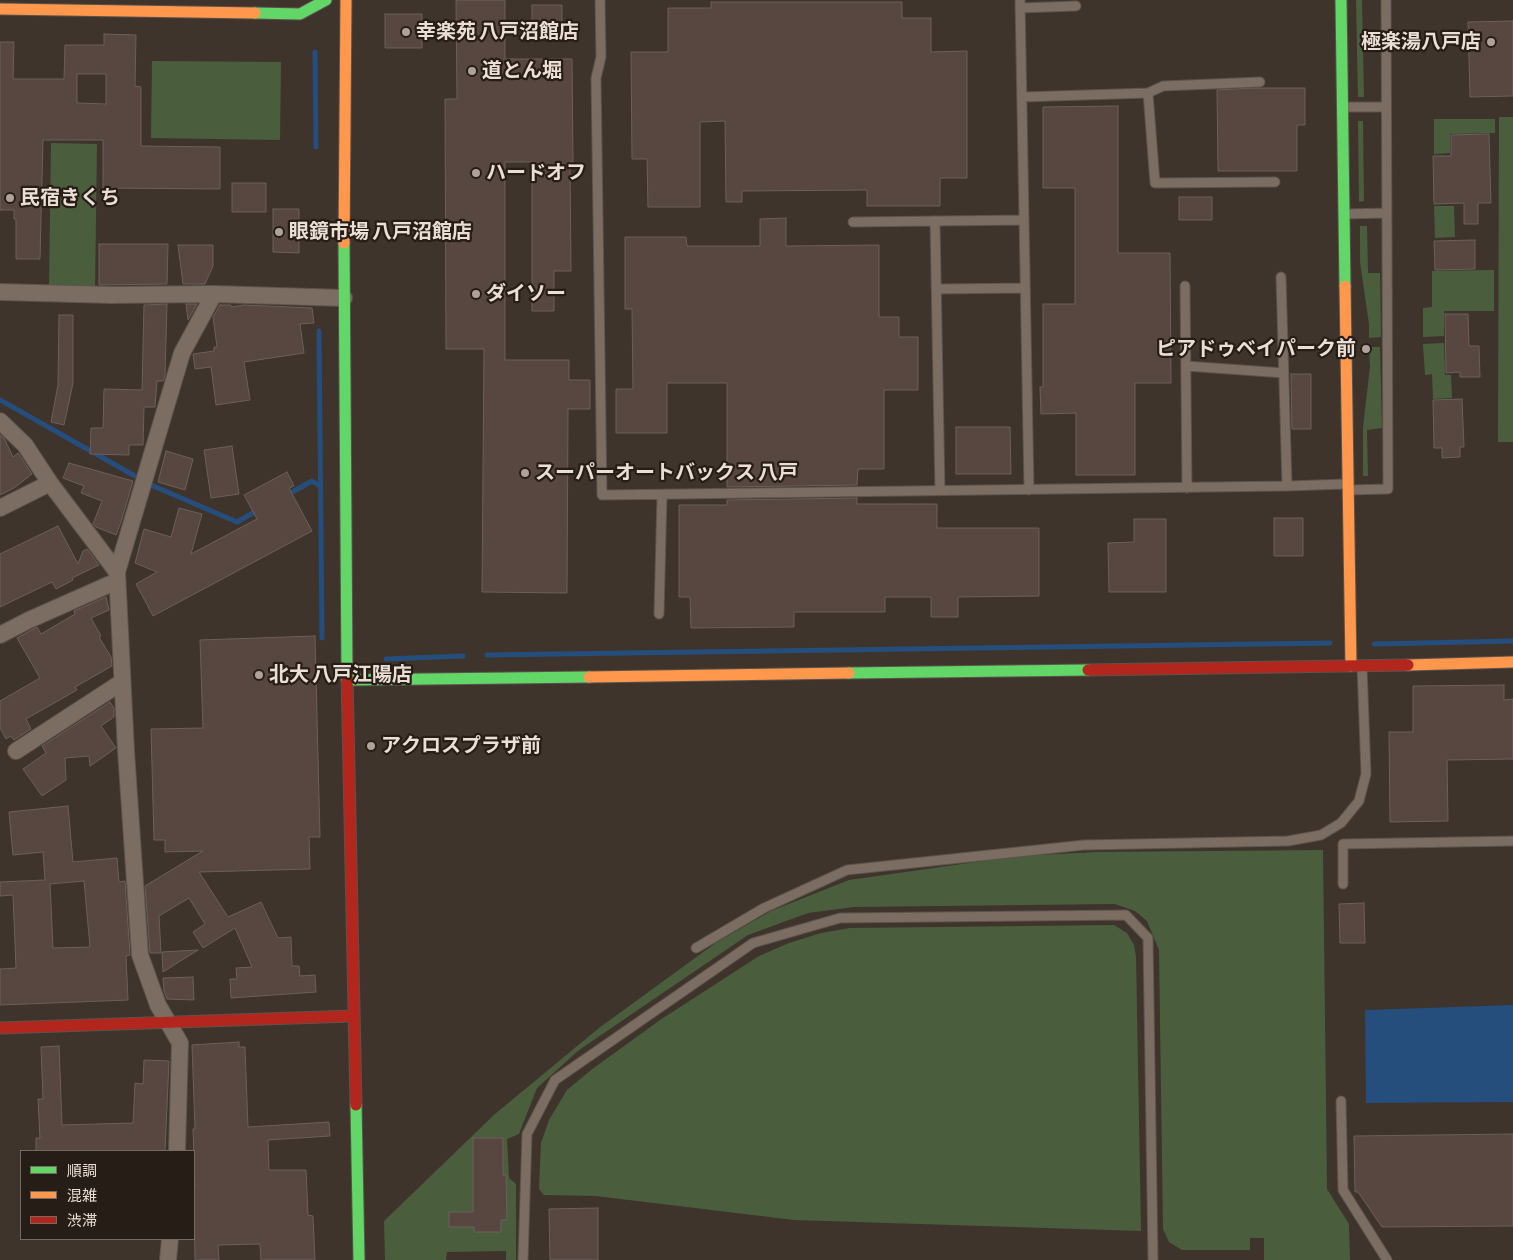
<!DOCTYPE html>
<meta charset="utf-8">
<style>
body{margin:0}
#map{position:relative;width:1513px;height:1260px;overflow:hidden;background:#3e342c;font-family:"Alegreya Sans","Noto Sans JP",sans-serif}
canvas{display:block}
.legend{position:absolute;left:20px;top:1150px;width:175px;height:90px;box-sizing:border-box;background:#261d16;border:1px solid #756a62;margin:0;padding:6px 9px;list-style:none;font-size:15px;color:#ebded5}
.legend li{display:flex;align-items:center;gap:10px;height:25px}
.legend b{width:25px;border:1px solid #756a62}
</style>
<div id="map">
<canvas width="1513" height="1260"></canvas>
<ul class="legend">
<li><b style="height:6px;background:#63d668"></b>順調</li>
<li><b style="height:6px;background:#ff974d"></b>混雑</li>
<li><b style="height:6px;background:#b3261e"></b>渋滞</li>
</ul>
</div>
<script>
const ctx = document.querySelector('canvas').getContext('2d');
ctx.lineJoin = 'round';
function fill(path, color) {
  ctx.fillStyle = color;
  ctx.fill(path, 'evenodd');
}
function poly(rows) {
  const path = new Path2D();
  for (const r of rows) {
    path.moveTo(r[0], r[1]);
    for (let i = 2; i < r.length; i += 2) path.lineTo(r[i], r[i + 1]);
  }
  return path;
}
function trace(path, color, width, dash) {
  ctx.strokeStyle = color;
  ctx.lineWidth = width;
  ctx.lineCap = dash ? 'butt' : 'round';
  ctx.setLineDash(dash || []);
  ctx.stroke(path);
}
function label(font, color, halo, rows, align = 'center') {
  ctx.font = font + ' "Alegreya Sans","Noto Sans JP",sans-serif';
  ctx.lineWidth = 4.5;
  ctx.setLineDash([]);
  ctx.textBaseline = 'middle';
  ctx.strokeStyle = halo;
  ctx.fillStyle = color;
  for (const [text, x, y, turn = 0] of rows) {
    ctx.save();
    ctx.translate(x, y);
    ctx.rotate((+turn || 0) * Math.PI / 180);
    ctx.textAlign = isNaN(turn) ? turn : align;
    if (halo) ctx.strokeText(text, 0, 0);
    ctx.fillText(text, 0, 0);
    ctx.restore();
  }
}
const green = poly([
 [1356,0,1362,0,1364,97,1358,97],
 [152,61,281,62,280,140,151,138],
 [1499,117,1513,117,1513,442,1498,442],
 [1434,119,1495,119,1495,133,1450,134,1450,153,1434,154],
 [1358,121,1363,121,1364,201,1359,202],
 [51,143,97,144,95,288,49,287],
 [1434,206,1454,206,1455,237,1435,238],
 [1360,226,1367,226,1368,273,1380,273,1381,337,1369,338,1369,324,1360,262],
 [1494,270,1494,311,1444,311,1444,336,1423,337,1423,308,1432,307,1432,271],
 [1444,343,1445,375,1451,375,1452,398,1433,399,1432,374,1425,375,1423,344],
 [1369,347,1380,347,1382,428,1367,430,1368,476,1363,476,1363,427,1370,367],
 [1323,850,1327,1189,1349,1224,1350,1260,1264,1260,1264,1238,1250,1238,1250,1250,1182,1250,1169,1242,1163,1229,1159,950,1147,921,1135,911,1115,904,854,907,808,913,748,935,579,1050,537,1088,519,1134,507,1139,509,1178,516,1184,516,1260,506,1260,506,1251,447,1252,446,1260,385,1260,384,1221,495,1114,599,1028,717,942,771,911,849,880,1018,856,1098,852],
 [1114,925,1127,933,1134,945,1136,957,1141,1231,794,1220,596,1196,544,1195,539,1189,541,1143,549,1120,567,1090,591,1070,660,1020,759,956,789,943,821,933,850,928]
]);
const water = poly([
 [1513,1005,1513,1102,1366,1103,1365,1010]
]);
const stream = poly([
 [315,52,316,147],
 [319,331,322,638],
 [0,400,135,476],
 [151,485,237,522,258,510],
 [287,495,312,481,320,486],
 [1374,644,1513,641],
 [487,655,1330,643],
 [386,659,463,656]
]);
const building = poly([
 [456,0,505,0,505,59,572,59,573,162,570,162,571,271,554,271,554,311,532,311,532,162,505,162,505,360,569,360,569,380,590,380,590,409,568,409,567,593,482,592,484,349,446,349,445,99,457,99,456,0],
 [711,2,902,2,902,18,931,18,931,52,967,51,967,178,940,178,940,206,867,206,867,190,742,191,742,202,726,202,725,121,700,122,700,207,648,207,647,159,632,159,631,52,668,52,668,8,711,8,711,2],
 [532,5,562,5,562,30,532,30,532,5],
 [385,14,422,14,422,48,385,48,385,14],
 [1513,21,1513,96,1470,97,1468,22,1513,21],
 [104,34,136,35,135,86,141,87,141,146,220,147,220,189,103,188,103,140,43,140,40,259,16,259,16,219,14,219,14,210,0,210,0,42,14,42,13,79,64,79,65,45,104,45,104,34],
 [77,74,106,74,106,104,77,103,77,74],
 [1254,88,1305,88,1305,125,1297,125,1297,171,1218,171,1217,90,1254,88],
 [1118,106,1118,253,1170,253,1171,383,1135,383,1135,475,1076,475,1076,413,1041,414,1040,387,1043,387,1043,304,1075,304,1075,188,1043,188,1043,107,1118,106],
 [1489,134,1491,203,1478,203,1478,224,1464,224,1464,203,1434,204,1433,156,1451,156,1451,135,1489,134],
 [232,183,266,183,266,212,232,212,232,183],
 [1179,197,1212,197,1212,220,1179,220,1179,197],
 [273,209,299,209,299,253,273,252,273,209],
 [786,218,786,246,879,245,879,317,899,317,899,337,918,337,918,390,884,390,884,469,858,469,857,485,727,487,727,383,667,383,667,433,616,433,616,389,633,389,632,309,625,309,625,237,686,237,687,246,760,246,760,219,786,218],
 [1475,240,1475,269,1435,270,1434,241,1475,240],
 [99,244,168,244,167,284,99,285,99,244],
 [178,245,213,245,213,266,205,284,183,284,178,245],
 [167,304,165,376,163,381,157,381,155,407,144,407,143,445,129,445,129,455,90,454,91,428,103,428,104,389,142,390,144,305,167,304],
 [186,304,197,304,188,320,186,304],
 [220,305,231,305,231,307,244,305,312,308,314,323,300,324,304,353,244,362,250,400,216,405,211,367,195,369,193,354,214,351,214,347,217,347,213,317,220,305],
 [1445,314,1468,314,1469,346,1479,346,1480,377,1460,377,1460,372,1446,373,1445,314],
 [59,315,73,315,73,383,64,425,51,422,58,385,59,315],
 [1291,374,1311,374,1311,429,1292,429,1291,374],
 [1462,399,1464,447,1460,447,1460,457,1442,458,1442,448,1434,448,1433,400,1462,399],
 [956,427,1010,427,1011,474,956,474,956,427],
 [0,435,4,438,13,457,18,453,32,474,14,488,0,495,0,435],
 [232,446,239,494,211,498,204,450,232,446],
 [166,451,193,459,185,490,158,482,166,451],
 [69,463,133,481,121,522,116,535,96,527,93,524,102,501,81,493,84,486,63,478,69,463],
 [287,472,294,486,289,488,312,531,153,616,136,584,157,572,135,563,144,529,171,537,179,508,202,514,191,554,257,519,244,495,287,472],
 [857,498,857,504,937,504,937,528,1039,528,1039,596,958,597,958,617,931,617,931,597,885,597,885,612,794,612,794,627,691,628,690,597,679,597,679,505,727,505,727,500,857,498],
 [1274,518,1303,518,1303,556,1274,556,1274,518],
 [1134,519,1166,519,1166,592,1109,592,1108,543,1134,542,1134,519],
 [58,526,78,564,83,551,87,549,99,565,72,578,73,580,56,589,52,582,0,607,0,554,58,526],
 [106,597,109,610,91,618,101,636,99,637,111,657,112,666,75,687,77,690,26,719,31,729,14,740,11,736,6,739,0,728,0,701,40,678,17,638,37,627,41,634,75,614,74,611,106,597],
 [315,636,320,837,309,837,310,869,199,872,228,917,261,902,278,938,291,937,292,966,299,966,300,976,315,975,316,992,231,998,230,979,237,979,236,968,252,967,235,928,203,948,193,932,205,924,189,898,159,916,161,953,150,953,145,886,203,851,165,852,165,840,154,840,151,729,203,728,200,640,315,636],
 [1504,685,1504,700,1513,699,1513,759,1447,760,1448,821,1390,822,1389,732,1413,732,1413,686,1504,685],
 [110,702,114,708,114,717,101,726,116,748,90,766,89,756,65,758,66,780,42,796,23,769,46,753,42,746,110,702],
 [68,806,73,862,117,858,119,882,125,881,130,955,126,956,128,1000,0,1005,0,969,16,968,13,895,0,896,0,882,45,880,43,852,13,855,9,812,68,806],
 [84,881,90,947,53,948,50,884,84,881],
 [1364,903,1365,943,1340,943,1339,904,1364,903],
 [198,950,163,972,162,952,198,950],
 [193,977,194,1000,167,999,164,991,163,978,193,977],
 [239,1042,239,1047,245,1047,248,1127,329,1122,330,1136,268,1140,269,1170,306,1170,308,1215,313,1216,315,1260,261,1260,260,1244,218,1245,219,1260,195,1260,194,1187,195,1187,193,1129,195,1129,192,1045,239,1042],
 [59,1046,62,1125,133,1123,135,1083,143,1084,144,1060,169,1061,165,1151,36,1151,36,1138,40,1138,38,1099,43,1099,41,1047,59,1046],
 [1513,1134,1513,1226,1382,1227,1358,1192,1355,1192,1354,1136,1513,1134],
 [473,1138,503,1138,503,1175,506,1175,507,1220,501,1220,501,1232,474,1232,474,1227,449,1227,449,1212,473,1212,473,1138],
 [598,1208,598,1260,550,1260,549,1209,598,1208]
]);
const lane = poly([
 [600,0,601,57,596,78,602,495,1287,486,1346,484],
 [1020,0,1029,490],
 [1020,8,1076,6],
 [1148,93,1155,183,1275,182],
 [1022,97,1148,93,1163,86,1260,82],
 [1344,107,1386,107],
 [1345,214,1387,213],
 [935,221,940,491],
 [853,222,1024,220],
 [1281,277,1287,486],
 [1185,286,1187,488],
 [937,289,1025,288],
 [1186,366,1284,373],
 [1348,490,1388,489,1386,0],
 [659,614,662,495],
 [1343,884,1343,844,1513,841],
 [696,948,764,908,847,870,1084,845,1288,841,1321,835,1341,823,1359,801,1366,774,1362,666],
 [1341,1101,1343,1190,1387,1260],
 [523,1260,527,1134,555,1080,753,943,840,918,1126,915,1148,938,1153,1260]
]);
const street = poly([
 [0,292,111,295,214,294,344,298],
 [0,421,25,445,50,483,117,572],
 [0,508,50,483],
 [0,635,29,620,117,581],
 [16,751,122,682],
 [177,1151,180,1043,158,1005,140,955,126,751,117,572,182,353,214,294],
 [168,1260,170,1239]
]);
const fast = poly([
 [1341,0,1345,286],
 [255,13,300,14,326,0],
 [344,243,347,674],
 [849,673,1088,670],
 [347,680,589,677],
 [356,1105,359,1260]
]);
const slow = poly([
 [0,9,255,13],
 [344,243,346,0],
 [1345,286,1351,666],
 [1408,665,1513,662],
 [589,677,849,673]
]);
const jam = poly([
 [1088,670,1408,665],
 [347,674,356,1105],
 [0,1028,353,1016]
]);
const markers = [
 [406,32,5,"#aea29a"],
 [1491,42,5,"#aea29a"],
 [472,71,5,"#aea29a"],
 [476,173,5,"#aea29a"],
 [10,198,5,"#aea29a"],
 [279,232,5,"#aea29a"],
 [476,294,5,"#aea29a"],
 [1366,349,5,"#aea29a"],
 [525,473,5,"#aea29a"],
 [259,675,5,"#aea29a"],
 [371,746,5,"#aea29a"]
];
const poiNames = [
 ["幸楽苑 八戸沼館店",416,32],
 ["極楽湯八戸店",1481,42,"right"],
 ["道とん堀",482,71],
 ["ハードオフ",486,173],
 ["民宿きくち",20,198],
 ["眼鏡市場 八戸沼館店",289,232],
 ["ダイソー",486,294],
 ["ピアドゥベイパーク前",1356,349,"right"],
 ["スーパーオートバックス 八戸",535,473],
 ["北大 八戸江陽店",269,675],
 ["アクロスプラザ前",381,746]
];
fill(green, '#4a5e3e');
fill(water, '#254e7c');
trace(stream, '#254e7c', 5);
fill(building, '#584640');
trace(building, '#6b605b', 1);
trace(lane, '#5c534c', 11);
trace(street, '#5c534c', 18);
trace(fast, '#5c534c', 13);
trace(slow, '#5c534c', 13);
trace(jam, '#5c534c', 13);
trace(lane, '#7c6d62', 9);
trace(street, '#7c6d62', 16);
trace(fast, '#63d668', 11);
trace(slow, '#ff974d', 11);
trace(jam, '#b3261e', 11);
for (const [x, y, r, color] of markers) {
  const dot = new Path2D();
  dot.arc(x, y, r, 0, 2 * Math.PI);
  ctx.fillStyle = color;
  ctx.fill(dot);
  trace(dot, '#261d16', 2);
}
label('bold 20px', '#ebded5', '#261d16', poiNames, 'left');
</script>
